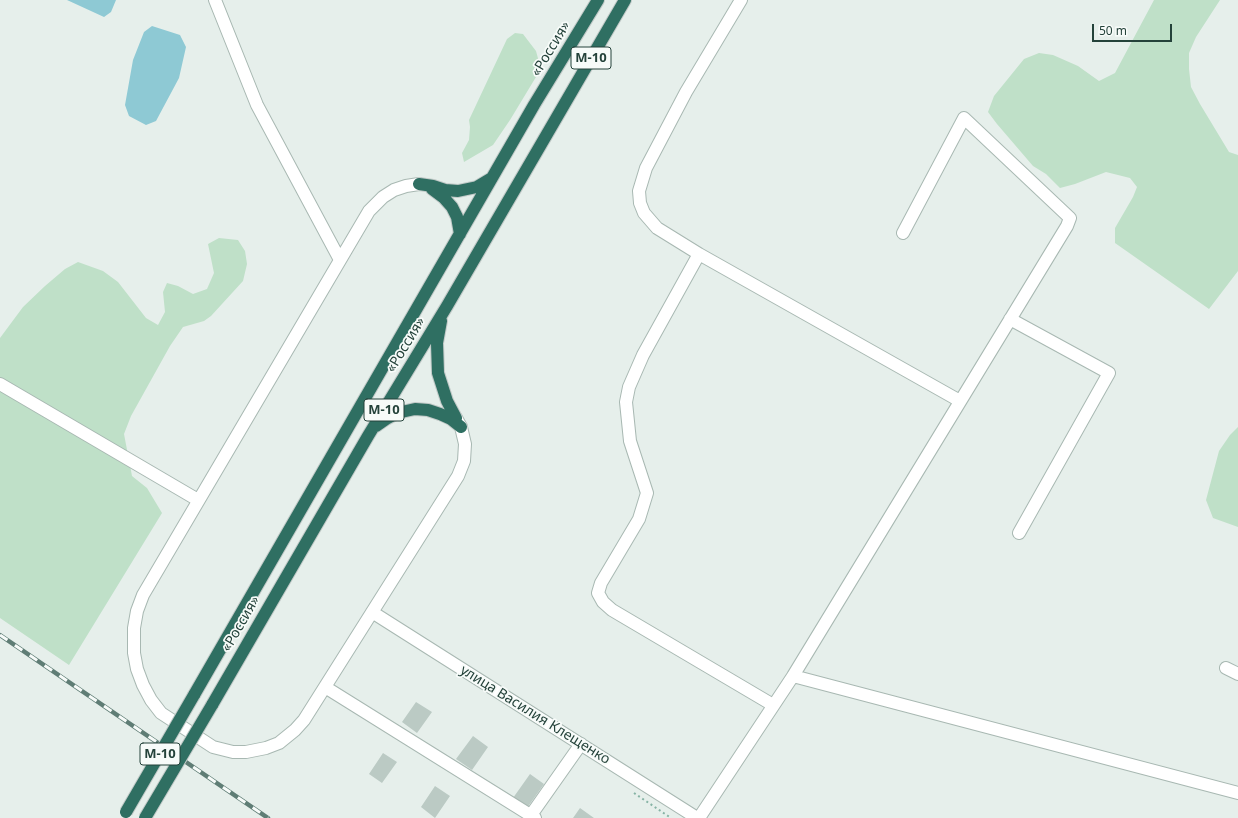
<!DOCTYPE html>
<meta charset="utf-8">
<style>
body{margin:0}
#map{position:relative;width:1238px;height:818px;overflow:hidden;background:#e6efeb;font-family:"Noto Sans",sans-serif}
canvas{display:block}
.scale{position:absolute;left:1092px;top:24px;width:80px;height:18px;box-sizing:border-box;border:2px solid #24423a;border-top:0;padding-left:5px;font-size:12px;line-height:14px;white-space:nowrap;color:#24423a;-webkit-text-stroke:3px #f7fbf9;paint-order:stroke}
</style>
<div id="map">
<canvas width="1238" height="818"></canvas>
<div class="scale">50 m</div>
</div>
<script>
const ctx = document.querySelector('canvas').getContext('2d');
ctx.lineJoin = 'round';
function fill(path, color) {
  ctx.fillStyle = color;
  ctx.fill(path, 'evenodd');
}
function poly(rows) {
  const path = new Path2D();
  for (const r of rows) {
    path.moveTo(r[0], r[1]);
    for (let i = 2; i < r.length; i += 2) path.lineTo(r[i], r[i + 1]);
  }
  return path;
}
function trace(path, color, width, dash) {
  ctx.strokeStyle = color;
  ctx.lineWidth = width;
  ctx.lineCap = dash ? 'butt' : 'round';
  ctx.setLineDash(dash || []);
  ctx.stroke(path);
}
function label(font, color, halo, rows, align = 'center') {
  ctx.font = font + ' "Noto Sans",sans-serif';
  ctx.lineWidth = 3.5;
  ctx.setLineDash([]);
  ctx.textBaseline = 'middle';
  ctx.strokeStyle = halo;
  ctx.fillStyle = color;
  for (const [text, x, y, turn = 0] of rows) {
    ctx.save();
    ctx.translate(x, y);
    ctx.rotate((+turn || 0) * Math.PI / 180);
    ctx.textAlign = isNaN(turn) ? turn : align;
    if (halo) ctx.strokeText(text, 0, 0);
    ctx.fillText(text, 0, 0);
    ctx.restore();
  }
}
const green = poly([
 [1154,0,1220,0,1196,37,1189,53,1189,69,1191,87,1200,104,1229,152,1238,155,1238,271,1209,309,1115,243,1115,228,1133,197,1137,187,1130,178,1106,172,1075,184,1060,188,1046,174,1033,166,997,124,988,112,994,96,1024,59,1039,53,1053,55,1078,66,1099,81,1115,73],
 [515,33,523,34,536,51,539,62,539,72,510,120,493,145,464,162,462,153,469,140,470,127,469,120,507,39],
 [219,238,238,240,245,251,247,264,243,281,211,316,204,321,183,327,170,346,131,416,124,434,132,476,147,488,162,513,69,665,0,618,0,338,23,307,45,286,65,269,78,262,103,271,118,282,146,318,158,325,165,312,163,292,167,283,178,286,193,294,207,289,214,273,208,244],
 [1238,427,1238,527,1213,518,1206,500,1219,451,1230,435]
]);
const water = poly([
 [67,0,116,0,111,12,104,17],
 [152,26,180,35,186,47,179,78,156,121,146,125,129,116,125,105,133,60,144,32]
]);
const building = poly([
 [416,702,432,712,417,733,402,722],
 [473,736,488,747,472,770,456,759],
 [383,753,397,762,382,783,369,774],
 [530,774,544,784,527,808,513,798],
 [435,786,450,796,435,818,421,807],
 [580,808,594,818,573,818]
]);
const path = poly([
 [634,793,671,818]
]);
const minor = poly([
 [215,0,257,105,340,260],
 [419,184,406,186,394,190,383,197,369,211,143,595,137,611,134,628,134,653,137,669,143,685,151,700,161,713,213,747,233,752,246,752,266,748,279,743,295,730,304,720,458,476,464,461,465,444,461,427,456,418],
 [699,254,657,228,644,213,640,203,639,191,646,168,686,92,741,0],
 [1010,319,1109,373,1019,533],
 [0,384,198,500],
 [372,612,697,818],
 [1226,668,1238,674],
 [793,676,1238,793],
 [325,687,535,818],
 [773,705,612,610,603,602,598,593,601,583,639,519,647,493,630,441,626,402,629,387,643,355,699,254,960,401],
 [531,815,581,744],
 [699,818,793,676,1067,226,1070,218,964,118,903,233]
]);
const highway = poly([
 [419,184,433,186,445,190,458,191,477,187,492,178],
 [432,189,444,198,452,207,457,217,460,234],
 [441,321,437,343,438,373,447,401,456,418],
 [376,426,386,419,397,413,415,409,428,410,440,414,451,419,461,427],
 [194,695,534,105,598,0],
 [212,705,368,436,447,306,625,0]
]);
const rail = poly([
 [0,635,268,818]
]);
const highwayBridge = poly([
 [126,812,194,695],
 [145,818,212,705]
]);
const shields = [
 [591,58,40],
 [384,410,40],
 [160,754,40]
];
const shieldNames = [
 ["М-10",591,58],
 ["М-10",384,410],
 ["М-10",160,754]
];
const streetNames = [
 ["«Россия»",551,49,-59],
 ["«Россия»",406,345,-59],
 ["«Россия»",241,624,-60],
 ["улица Василия Клещенко",535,715,32]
];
fill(green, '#bfe0c8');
fill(water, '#8ec9d4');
fill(building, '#bbcac4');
trace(minor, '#a8b8b2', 14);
trace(highway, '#c2cac8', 14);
trace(path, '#86b3a5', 2, [2, 3]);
trace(minor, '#fff', 12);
trace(highway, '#2f6f62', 12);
trace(rail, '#5f7d75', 4.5);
trace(rail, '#f7fbf9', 3, [9]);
trace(highwayBridge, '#c2cac8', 14, []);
trace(highwayBridge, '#2f6f62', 12);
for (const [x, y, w] of shields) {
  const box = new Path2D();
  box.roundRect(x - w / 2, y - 11, w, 22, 3);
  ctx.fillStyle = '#f7fbf9';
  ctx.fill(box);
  trace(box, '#24423a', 1);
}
label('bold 13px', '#24423a', null, shieldNames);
label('14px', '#24423a', '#f7fbf9', streetNames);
</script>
